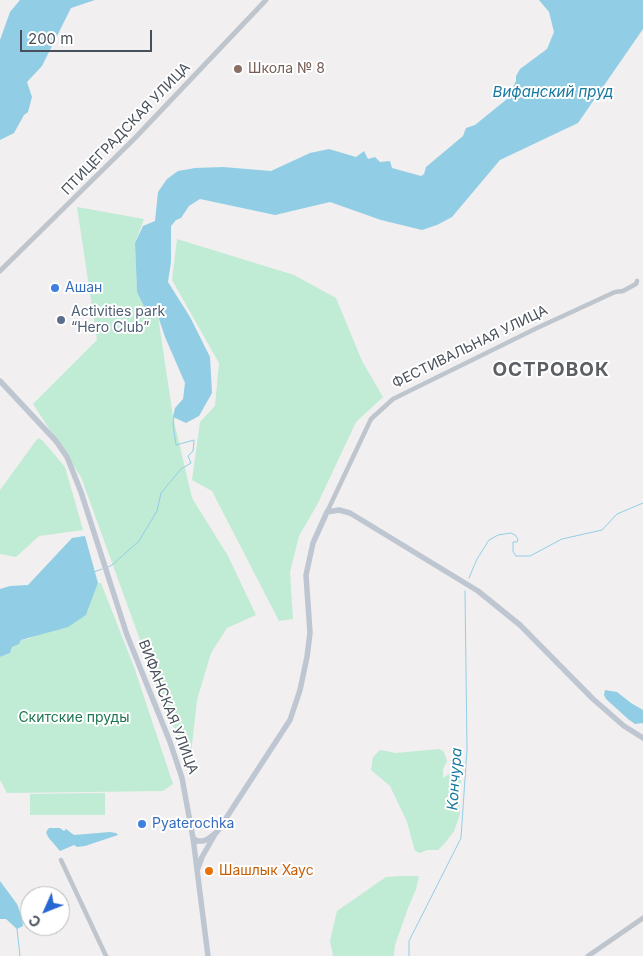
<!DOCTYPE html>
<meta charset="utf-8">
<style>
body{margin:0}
#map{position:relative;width:643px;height:956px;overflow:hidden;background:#f1efef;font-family:Inter,sans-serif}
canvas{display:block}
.north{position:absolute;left:20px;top:886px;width:50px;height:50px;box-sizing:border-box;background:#fff;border:1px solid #b6b9bd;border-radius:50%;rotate:226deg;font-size:14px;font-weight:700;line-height:20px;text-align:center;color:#48515b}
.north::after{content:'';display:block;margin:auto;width:18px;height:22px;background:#2767d3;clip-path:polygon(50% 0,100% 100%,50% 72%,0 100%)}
.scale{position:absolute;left:20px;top:30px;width:132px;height:22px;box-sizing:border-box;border:2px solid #48515b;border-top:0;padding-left:6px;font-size:15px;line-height:18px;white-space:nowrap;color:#48515b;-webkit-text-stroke:4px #fff;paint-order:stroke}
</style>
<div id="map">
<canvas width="643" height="956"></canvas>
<div class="north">С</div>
<div class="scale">200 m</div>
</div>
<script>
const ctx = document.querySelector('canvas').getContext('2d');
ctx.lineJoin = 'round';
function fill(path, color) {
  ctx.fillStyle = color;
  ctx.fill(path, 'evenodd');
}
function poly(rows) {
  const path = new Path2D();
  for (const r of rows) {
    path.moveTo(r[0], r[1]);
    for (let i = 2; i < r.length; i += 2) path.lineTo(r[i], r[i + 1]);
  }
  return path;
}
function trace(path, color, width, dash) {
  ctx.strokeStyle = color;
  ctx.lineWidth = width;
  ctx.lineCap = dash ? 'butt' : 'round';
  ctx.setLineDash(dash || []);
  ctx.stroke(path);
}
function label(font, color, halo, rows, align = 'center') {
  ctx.font = font + ' Inter,sans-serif';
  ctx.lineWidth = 4;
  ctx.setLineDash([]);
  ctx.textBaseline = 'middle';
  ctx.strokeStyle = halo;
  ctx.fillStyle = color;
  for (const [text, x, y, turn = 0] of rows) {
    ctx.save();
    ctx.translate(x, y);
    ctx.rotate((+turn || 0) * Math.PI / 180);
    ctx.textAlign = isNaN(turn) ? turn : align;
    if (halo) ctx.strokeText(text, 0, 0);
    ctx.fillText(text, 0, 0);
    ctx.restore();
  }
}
const green = poly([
 [77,207,144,219,135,243,137,292,158,316,173,417,192,498,228,556,256,615,227,628,211,653,197,700,190,762,165,709,81,477,33,404,97,340],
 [177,239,294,275,336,298,362,361,383,397,356,422,317,505,299,536,290,572,293,619,279,621,212,491,192,480,200,422,215,406,219,363,172,280],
 [38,438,43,441,65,467,83,530,39,536,16,557,0,554,0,490],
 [98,583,101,583,134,667,173,784,163,791,7,793,0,780,0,657,10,653,12,647,19,644,21,640,28,639,86,615],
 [439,749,444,752,447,761,443,769,443,778,452,772,459,763,463,765,459,795,460,814,454,831,445,843,438,850,427,850,420,853,415,851,407,822,390,786,371,770,373,757,380,750,396,753],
 [105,793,105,815,30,815,30,794],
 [402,876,419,876,416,889,408,908,395,945,394,956,333,956,330,941,337,911,386,877]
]);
const water = poly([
 [20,0,95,0,71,8,42,66,27,82,32,97,28,112,24,115,14,133,0,140,0,40,10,12],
 [539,0,643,0,643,29,578,123,500,160,452,217,437,225,422,230,381,220,330,202,275,215,200,199,189,206,181,218,176,220,171,226,171,262,168,282,190,317,210,357,212,393,199,416,186,423,173,417,175,408,183,399,185,383,165,337,158,316,144,306,137,292,135,243,143,226,155,221,158,192,167,179,178,171,195,168,223,167,271,171,310,153,329,149,356,157,364,151,368,159,375,157,380,162,390,161,392,168,421,176,424,174,426,167,463,136,466,128,475,125,507,99,516,81,516,76,520,69,547,49,554,32,549,12],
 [85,536,98,583,86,615,68,627,21,640,19,644,12,647,10,653,0,657,0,589,10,586,28,585,72,538],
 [605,690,617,692,631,703,643,710,643,723,635,724,628,719,606,699,604,695],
 [49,828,60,828,64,831,66,829,74,835,110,832,116,833,118,835,85,846,77,847,74,845,60,851,48,837,46,832],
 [0,881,17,904,22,917,23,926,17,929,6,919,0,919]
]);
const stream = poly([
 [108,567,112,565,139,541,157,511,161,493,181,469,191,463,188,456,193,451,194,440,176,445,173,424,174,416],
 [94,572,102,569],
 [469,578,477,559,489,540,498,535,511,533,515,535,518,539,517,542,513,542,513,551,516,556,530,556,562,539,602,530,617,514,643,503],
 [17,929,20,956],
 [409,956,409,941,461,838,467,749,465,591]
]);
const minor = poly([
 [327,512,371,419,393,399,537,328,615,292,623,291,636,284,637,281],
 [61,860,106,956]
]);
const tertiary = poly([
 [0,271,135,138,266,0],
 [588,956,643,918]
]);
const secondary = poly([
 [0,381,56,441,67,457,81,492,127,635,170,742,182,778,193,838,208,956],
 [193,838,197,841,203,841,208,839,217,832,290,720,300,690,307,657,310,633,306,575,313,543,327,512,339,510,350,513,478,591,520,625,593,699,624,726,643,738],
 [198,868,202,857,214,836]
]);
const markers = [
 [238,69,5,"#8d6e63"],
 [55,288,5,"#3f7fe0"],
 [61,320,5,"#5c6f8a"],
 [142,824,5,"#3f7fe0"],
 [209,871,5,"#e8710a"]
];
const educationNames = [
 ["Школа № 8",248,69]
];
const streetNames = [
 ["ПТИЦЕГРАДСКАЯ УЛИЦА",126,129,-46],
 ["ФЕСТИВАЛЬНАЯ УЛИЦА",470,347,-26],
 ["ВИФАНСКАЯ УЛИЦА",168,707,69]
];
const shopNames = [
 ["Ашан",65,288],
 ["Pyaterochka",152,824]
];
const serviceNames = [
 ["Activities park",71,312],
 ["“Hero Club”",71,328]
];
const parkNames = [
 ["Скитские пруды",74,718]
];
const foodNames = [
 ["Шашлык Хаус",219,871]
];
const waterNames = [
 ["Вифанский пруд",553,92],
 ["Кончура",455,779,-86]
];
const districtNames = [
 ["ОСТРОВОК",551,370]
];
fill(green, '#c0ebd4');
fill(water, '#91cee5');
trace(stream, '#91cee5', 1);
trace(minor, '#bec5cd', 4.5);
trace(tertiary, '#bec5cd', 5);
trace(secondary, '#bec6d1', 5.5);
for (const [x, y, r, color] of markers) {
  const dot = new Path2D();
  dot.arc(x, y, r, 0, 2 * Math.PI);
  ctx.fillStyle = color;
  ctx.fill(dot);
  trace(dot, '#fff', 2);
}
label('14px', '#785e54', '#fff', educationNames, 'left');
label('14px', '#48515b', '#fff', streetNames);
label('14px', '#366cbe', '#fff', shopNames, 'left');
label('14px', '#4e5e75', '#fff', serviceNames, 'left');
label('14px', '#1e7750', '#fff', parkNames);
label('14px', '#c56008', '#fff', foodNames, 'left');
label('italic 15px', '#17799f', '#fff', waterNames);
ctx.letterSpacing = '1px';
label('bold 19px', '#5c5f63', '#fff', districtNames);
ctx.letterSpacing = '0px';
</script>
